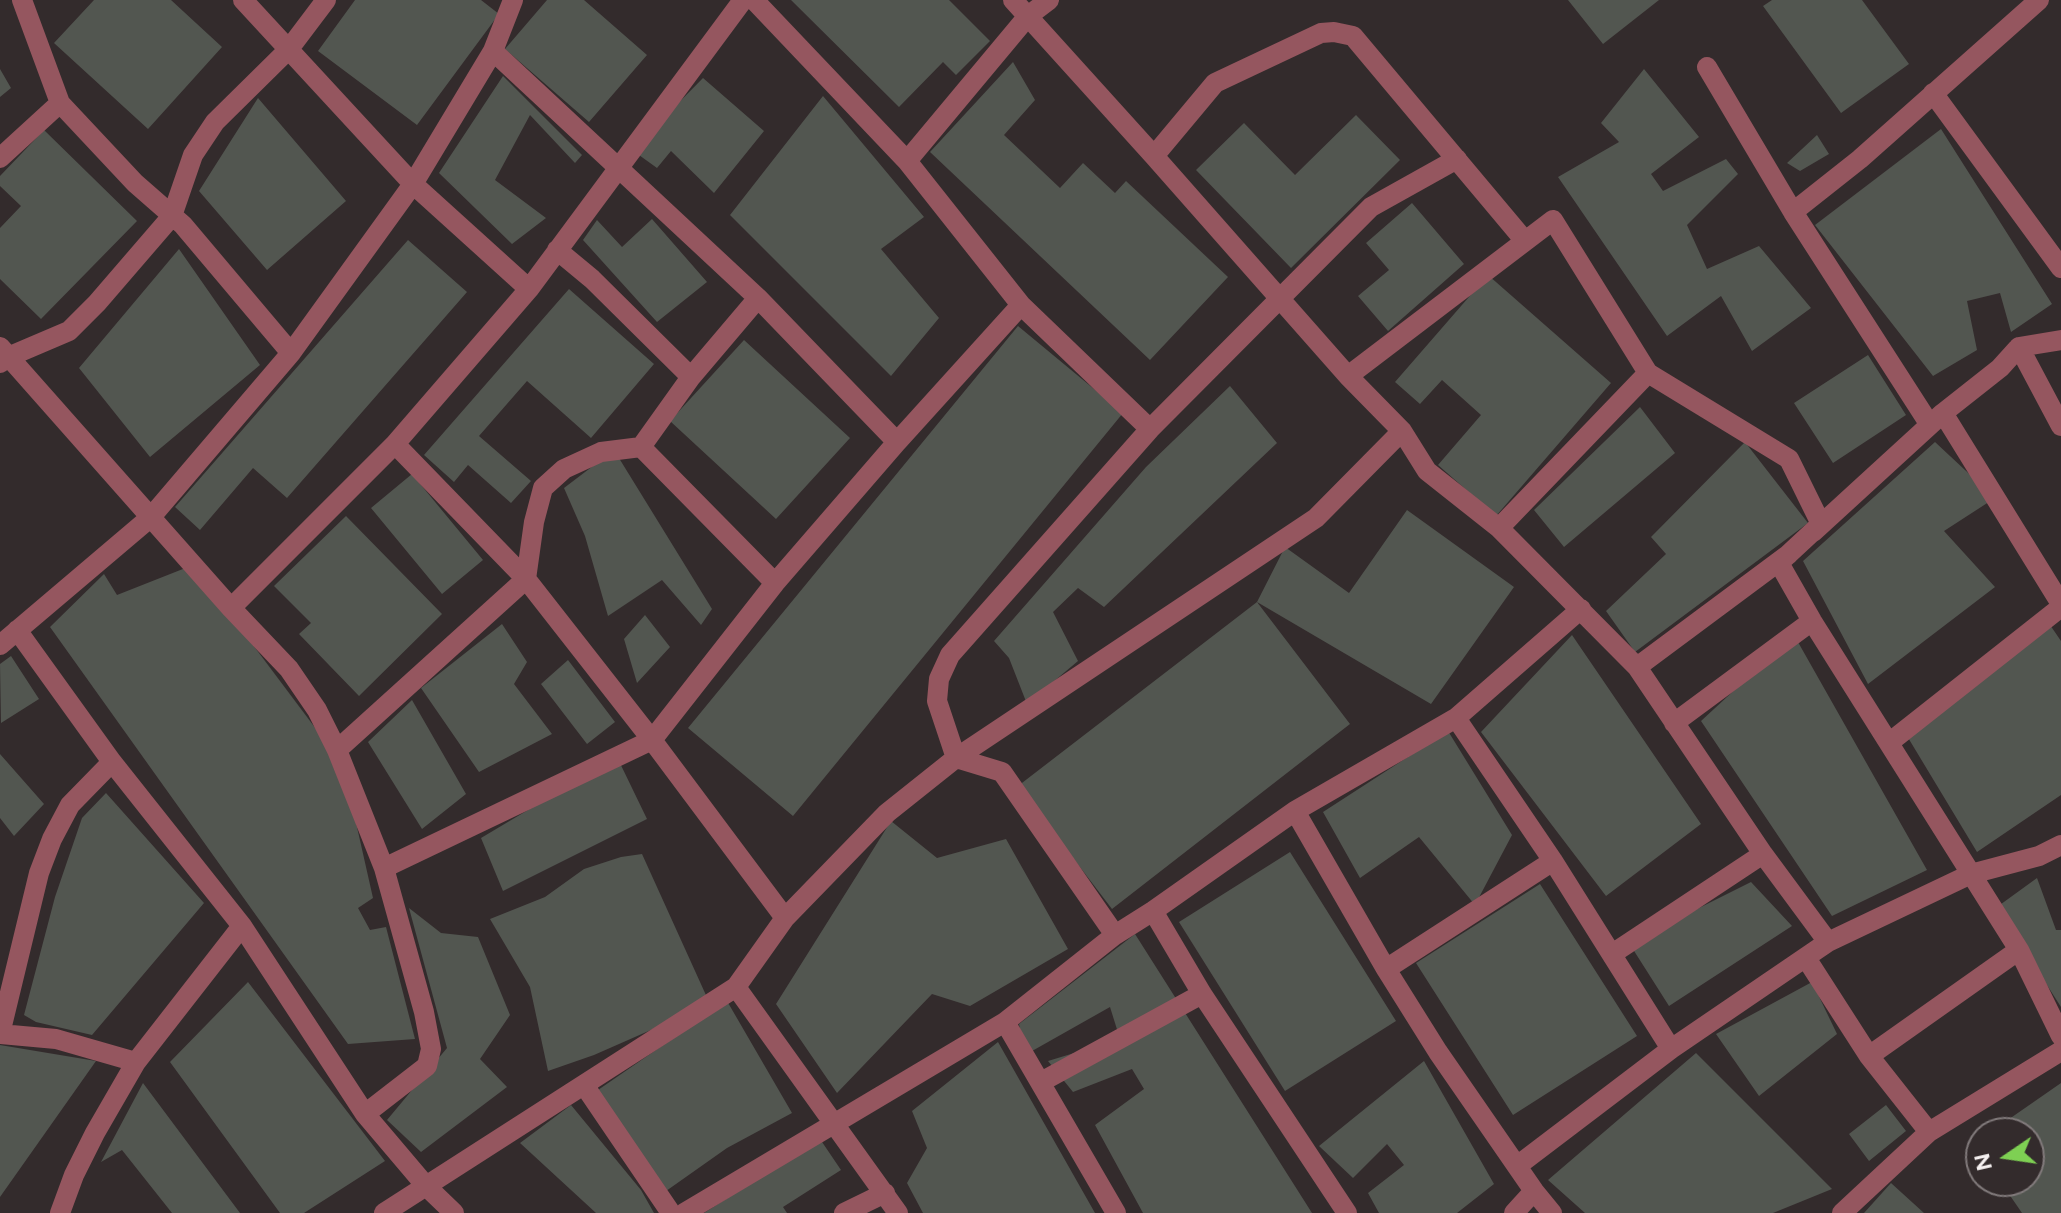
<!DOCTYPE html>
<style>
body{margin:0}
#map{position:relative;width:2061px;height:1213px;overflow:hidden;background:#332b2c;font-family:Figtree,sans-serif}
canvas{display:block}
.north{position:absolute;left:1965px;top:1117px;width:80px;height:80px;box-sizing:border-box;background:#332b2c;border:2px solid #817a7b;border-radius:50%;rotate:257deg;font-size:22px;font-weight:700;line-height:32px;text-align:center;color:#f6f1f1}
.north::after{content:'';display:block;margin:auto;width:28px;height:36px;background:#7ed053;clip-path:polygon(50% 0,100% 100%,50% 72%,0 100%)}
</style>
<div id="map">
<canvas width="2061" height="1213"></canvas>
<div class="north">N</div>
</div>
<script>
const ctx = document.querySelector('canvas').getContext('2d');
ctx.lineJoin = 'round';
function fill(path, color) {
  ctx.fillStyle = color;
  ctx.fill(path, 'evenodd');
}
function poly(rows) {
  const path = new Path2D();
  for (const r of rows) {
    path.moveTo(r[0], r[1]);
    for (let i = 2; i < r.length; i += 2) path.lineTo(r[i], r[i + 1]);
  }
  return path;
}
function trace(path, color, width, dash) {
  ctx.strokeStyle = color;
  ctx.lineWidth = width;
  ctx.lineCap = dash ? 'butt' : 'round';
  ctx.setLineDash(dash || []);
  ctx.stroke(path);
}
const building = poly([
 [94,0,171,0,222,47,148,129,54,43],
 [355,0,481,0,499,14,417,125,318,51],
 [547,0,584,0,647,55,589,122,505,49],
 [791,0,949,0,990,41,956,75,943,62,899,107],
 [1568,0,1659,0,1603,44],
 [1772,0,1862,0,1909,64,1841,113,1763,6],
 [1013,62,1035,100,1004,135,1060,188,1083,163,1115,193,1126,181,1228,277,1150,360,930,152],
 [0,69,11,88,0,97],
 [1644,69,1699,137,1651,174,1663,191,1726,159,1738,174,1687,225,1707,269,1759,246,1811,308,1752,351,1721,296,1667,336,1558,177,1619,142,1601,123],
 [503,76,582,155,575,163,530,115,495,180,546,218,512,244,439,173],
 [703,78,764,131,714,193,671,151,657,168,632,150],
 [823,96,924,217,881,249,939,318,891,376,730,215],
 [258,98,346,201,267,270,199,191],
 [1356,115,1400,160,1291,268,1196,170,1244,123,1295,175],
 [1941,129,2052,304,2011,332,2000,293,1967,301,1977,350,1933,376,1815,225],
 [44,130,137,221,41,319,0,279,0,228,21,206,0,186,0,176],
 [1817,135,1829,154,1800,171,1787,163],
 [1412,203,1464,264,1388,331,1358,296,1389,270,1366,243],
 [652,219,707,282,657,322,583,240,597,220,622,247],
 [408,240,467,292,287,498,253,468,200,530,175,507],
 [179,249,260,365,150,457,79,368],
 [1488,275,1611,383,1496,516,1438,465,1481,415,1442,380,1420,404,1395,382],
 [569,289,654,364,591,438,527,381,479,436,531,481,511,503,468,465,454,482,424,455],
 [1018,326,1123,413,793,816,688,728],
 [744,340,850,438,776,519,670,421],
 [1868,355,1906,415,1833,463,1794,403],
 [1230,386,1277,443,1104,607,1078,588,1053,612,1078,661,1027,704,1009,658,994,641,1146,467],
 [1640,407,1675,453,1564,547,1534,510],
 [1745,442,1808,523,1635,652,1606,611,1666,554,1651,537],
 [1935,442,1995,498,1944,531,1995,587,1868,684,1803,561],
 [614,450,712,609,701,625,662,580,608,616,585,536,564,488],
 [412,474,483,560,442,594,371,508],
 [1407,510,1514,587,1431,704,1257,602,1285,547,1349,593],
 [346,516,442,614,359,696,299,634,311,623,274,586],
 [193,565,343,765,373,898,358,908,370,930,386,927,415,1039,348,1044,50,627,104,574,117,595],
 [1257,602,1350,724,1112,909,1018,786],
 [645,615,670,647,637,683,624,639],
 [2046,619,2061,641,2061,795,1977,852,1904,731],
 [502,624,527,662,514,684,552,734,479,772,421,688],
 [1572,635,1701,824,1606,896,1481,732],
 [1794,635,1927,870,1832,916,1701,721],
 [11,656,39,699,1,723,0,664],
 [568,660,615,722,587,744,541,684],
 [412,700,466,794,422,829,368,742],
 [1448,731,1512,835,1475,905,1419,837,1360,878,1323,812],
 [0,754,44,804,14,836,0,818],
 [617,757,647,819,503,891,481,838],
 [106,793,204,903,92,1035,36,1022,24,1015,55,897,82,818],
 [891,821,937,858,1006,839,1068,949,970,1006,932,994,837,1093,776,1004],
 [1290,852,1396,1021,1285,1091,1179,922],
 [642,854,710,1004,594,1055,548,1071,530,987,490,919,545,897,584,869,621,857],
 [2037,878,2056,930,2061,930,2061,1007,1997,907],
 [1751,882,1792,926,1669,1006,1629,943],
 [1540,884,1637,1036,1513,1115,1416,963],
 [409,908,441,933,478,937,510,1015,480,1059,507,1087,421,1152,387,1120,447,1048],
 [1135,934,1312,1213,1143,1213,1095,1125,1144,1089,1132,1069,1073,1092,1048,1061,1120,1039,1110,1007,1025,1055,1019,1024],
 [248,982,385,1161,304,1213,280,1213,170,1062],
 [1812,982,1837,1034,1759,1096,1716,1034],
 [727,1001,792,1113,727,1148,659,1196,598,1090],
 [998,1042,1095,1213,923,1213,907,1183,927,1148,912,1111],
 [0,1045,96,1061,0,1197],
 [1696,1053,1832,1189,1773,1213,1585,1213,1548,1180],
 [1424,1061,1494,1184,1457,1213,1379,1213,1368,1193,1404,1165,1387,1144,1353,1178,1319,1146],
 [143,1083,240,1213,172,1213,122,1150,101,1162],
 [2061,1083,2061,1213,2022,1213,2000,1181,2029,1181,2029,1133,1989,1133],
 [571,1105,641,1190,654,1213,596,1213,520,1143],
 [1886,1105,1906,1131,1869,1161,1849,1134],
 [820,1139,841,1170,783,1207,787,1213,704,1213],
 [1891,1183,1924,1213,1864,1213]
]);
const minor = poly([
 [22,0,60,103,135,183,183,225,291,353],
 [243,0,413,184,529,289],
 [754,0,907,161,1021,305,1150,429],
 [1013,0,1154,156,1348,376,1402,431,1427,471,1499,528,1637,667,1763,854,1828,942],
 [493,51,758,298,897,442],
 [1707,67,1793,212,1930,425],
 [1933,93,2061,268],
 [1154,156,1215,83,1321,33,1334,32,1353,36,1525,241],
 [0,158,60,103],
 [907,161,1028,16,1049,0],
 [1793,212,1860,159,2039,0],
 [557,250,592,279,691,377],
 [0,347,231,608,289,669,317,710,337,750,384,868,424,1012,431,1049,427,1066,365,1114],
 [2019,347,2061,426],
 [0,363,8,357,69,331,97,303,172,216,193,155,215,122,289,49,326,0],
 [1348,376,1553,220,1648,373,1789,459,1821,524,1779,563,1812,621,2019,950,2061,1036],
 [1943,413,2061,604],
 [395,444,526,579,652,740,785,918],
 [641,447,775,583],
 [1499,528,1648,373],
 [1813,532,1943,413,2000,368,2019,347,2061,340],
 [231,608,395,444,529,289,743,0],
 [17,630,112,762,242,926,365,1114,426,1186,454,1213],
 [0,645,151,517,291,353,413,184,493,51,513,0],
 [1637,667,1789,554],
 [1456,718,1581,609],
 [1674,723,1812,621],
 [1890,742,2061,607],
 [337,750,526,579,534,522,543,488,564,469,601,452,641,447,691,377,758,298],
 [956,758,937,701,939,679,950,655,1150,429,1371,207,1457,159],
 [956,758,1002,772,1115,935],
 [112,762,70,805,52,839,39,873,0,1034,56,1039,136,1062],
 [1295,811,1386,969,1438,1052,1534,1191,1552,1213],
 [384,868,652,740,775,583,897,442,1021,305],
 [1153,911,1202,994,1347,1213],
 [1612,954,1763,854],
 [1806,958,1869,1056,1929,1132],
 [1386,969,1553,861],
 [736,987,898,1213],
 [1005,1022,1116,1213],
 [1869,1056,2019,950],
 [1041,1082,1202,994],
 [584,1085,671,1213],
 [1517,1166,1671,1049,1828,942,1971,874,2039,856,2061,845],
 [60,1213,74,1175,95,1133,136,1062,242,926],
 [384,1213,736,987,785,918,887,813,956,758,1316,518,1402,431],
 [684,1213,1005,1022,1115,935,1153,911,1295,811,1456,718,1553,861,1671,1049],
 [844,1213,885,1193],
 [1514,1213,1534,1191],
 [1842,1213,1929,1132,2061,1051]
]);
fill(building, '#525650');
trace(minor, '#95565f', 20);
</script>
